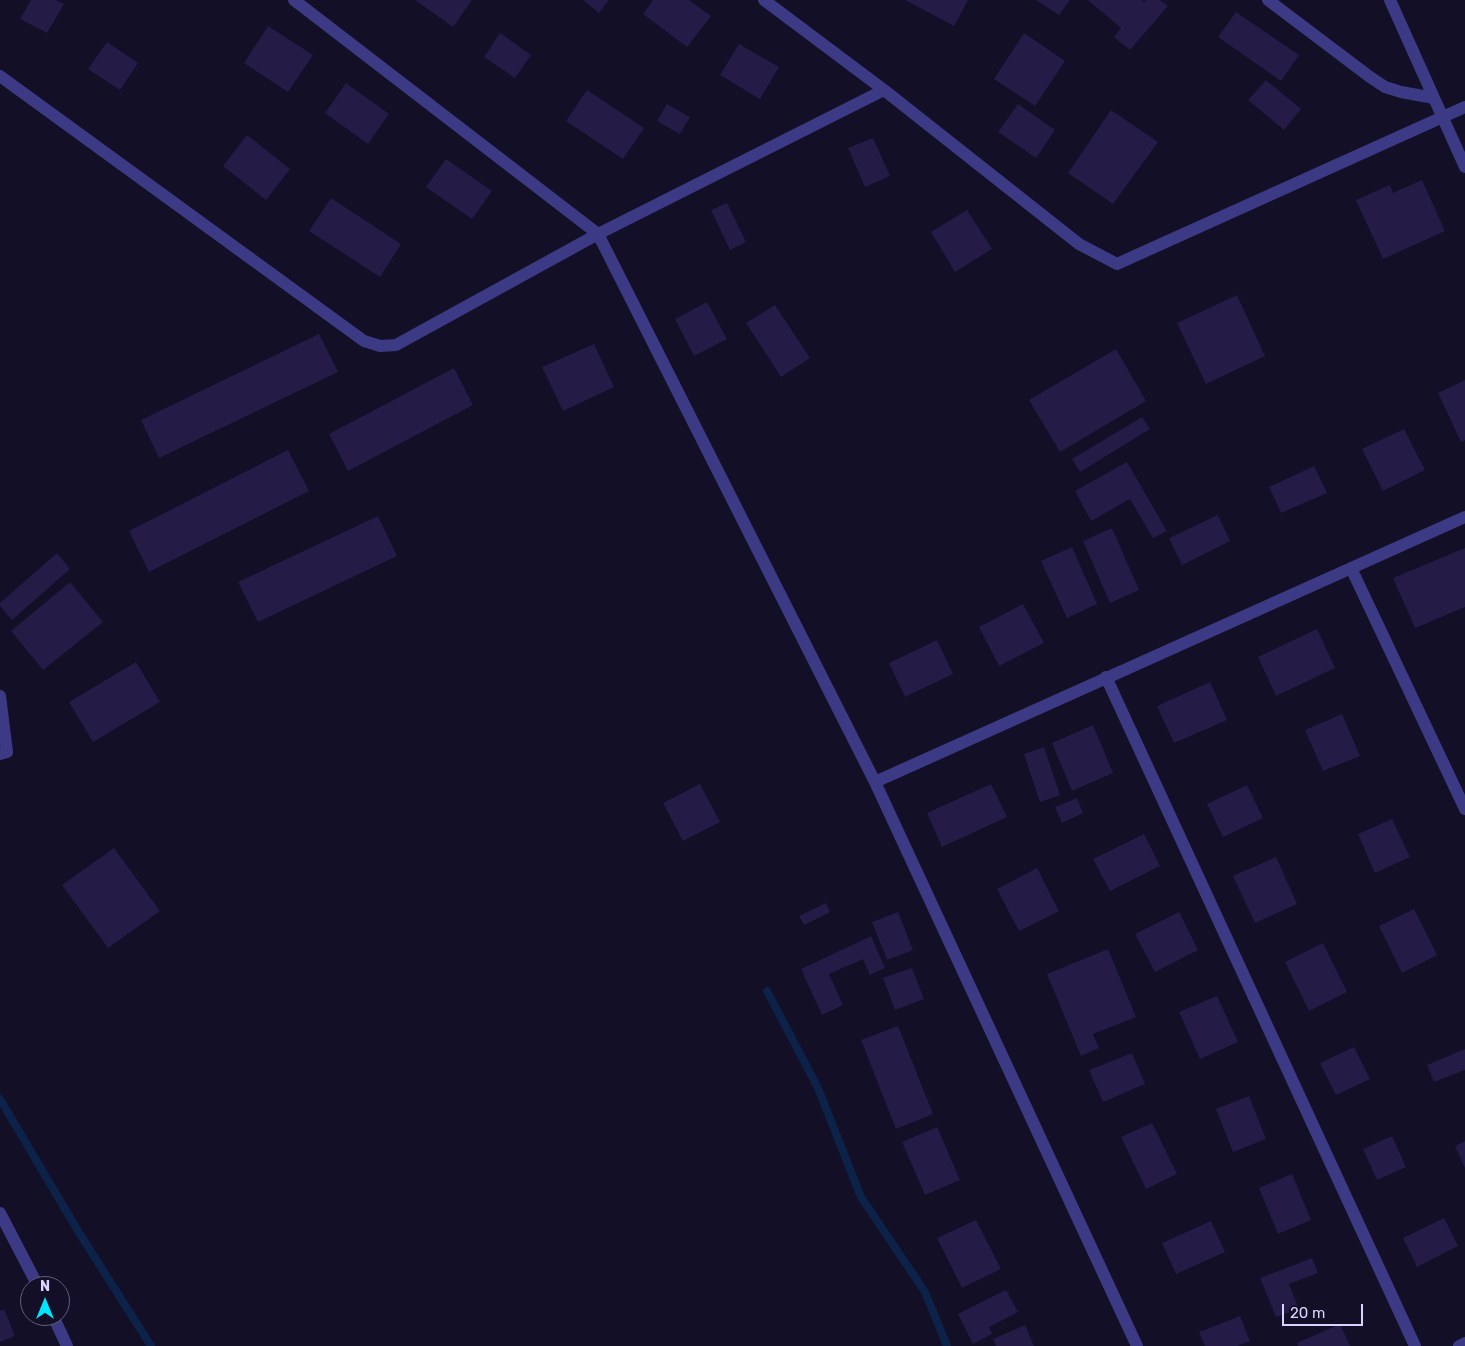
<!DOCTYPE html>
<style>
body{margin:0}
#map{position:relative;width:1465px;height:1346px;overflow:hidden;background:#130f26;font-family:Rubik,sans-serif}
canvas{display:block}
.north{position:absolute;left:20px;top:1276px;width:50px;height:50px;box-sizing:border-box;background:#130f26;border:1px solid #625e7d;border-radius:50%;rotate:0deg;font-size:14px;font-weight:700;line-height:20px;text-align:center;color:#d9d4ff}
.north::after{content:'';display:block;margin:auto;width:18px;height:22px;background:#00e5ff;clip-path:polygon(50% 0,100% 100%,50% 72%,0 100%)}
.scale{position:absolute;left:1282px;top:1304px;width:81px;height:22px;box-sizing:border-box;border:2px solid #d9d4ff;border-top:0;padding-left:6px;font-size:15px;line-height:18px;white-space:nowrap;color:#d9d4ff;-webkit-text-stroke:4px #130f26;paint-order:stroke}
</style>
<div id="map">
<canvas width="1465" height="1346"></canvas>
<div class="north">N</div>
<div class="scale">20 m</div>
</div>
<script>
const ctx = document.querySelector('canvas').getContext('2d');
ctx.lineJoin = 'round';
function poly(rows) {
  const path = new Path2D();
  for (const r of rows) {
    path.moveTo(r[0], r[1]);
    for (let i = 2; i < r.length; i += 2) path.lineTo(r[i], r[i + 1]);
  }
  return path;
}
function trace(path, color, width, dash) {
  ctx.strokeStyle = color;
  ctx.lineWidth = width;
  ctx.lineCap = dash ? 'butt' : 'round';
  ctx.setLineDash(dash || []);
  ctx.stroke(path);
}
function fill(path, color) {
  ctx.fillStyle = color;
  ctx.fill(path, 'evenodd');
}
const stream = poly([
 [767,991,818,1088,861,1197,925,1292,947,1346],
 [0,1099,78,1231,151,1346]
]);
const building = poly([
 [31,0,56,0,64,4,47,33,20,19],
 [415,0,472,0,453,27],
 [583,0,609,0,599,13],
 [653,0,689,0,711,16,687,47,643,14],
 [905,0,968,0,954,26],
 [1036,0,1070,0,1059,15],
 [1088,0,1142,0,1144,2,1146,0,1160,0,1168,6,1130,50,1114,37,1121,28],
 [1236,12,1299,55,1281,81,1218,37],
 [268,26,313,55,288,92,244,63],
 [500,33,531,55,515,78,484,57],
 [1024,33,1065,61,1035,106,994,79],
 [107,42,138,63,120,90,88,69],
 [739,44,779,67,760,99,720,75],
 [1266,80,1301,109,1284,130,1248,100],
 [346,83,389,114,368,144,325,113],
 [587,90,644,128,623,159,566,121],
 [667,104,690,117,680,134,657,121],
 [1018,104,1055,130,1036,158,998,132],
 [1111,110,1158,142,1113,204,1068,173],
 [247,135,290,169,266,200,223,166],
 [873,138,890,176,865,187,848,148],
 [446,159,492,191,472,219,426,187],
 [1422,180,1445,231,1383,259,1356,200,1390,185,1393,193],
 [331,198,401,244,380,277,309,231],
 [727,203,746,242,730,250,711,210],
 [967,210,992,249,955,272,931,232],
 [1237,295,1265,356,1206,384,1177,323],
 [707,302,727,339,694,356,675,319],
 [775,305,810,358,781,377,746,323],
 [319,334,338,372,159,458,141,420],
 [594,344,614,387,563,411,542,367],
 [1116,349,1146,401,1060,452,1029,400],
 [454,368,473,405,348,471,329,434],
 [1465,380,1465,440,1461,442,1438,393],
 [1142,417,1150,429,1080,472,1072,459],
 [1404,429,1425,470,1383,491,1362,449],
 [288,450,309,491,149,572,129,531],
 [1127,462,1167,531,1153,538,1130,499,1091,521,1075,491],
 [1314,466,1327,493,1281,513,1269,487],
 [1218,515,1230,541,1182,565,1169,538],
 [378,516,397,556,258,622,238,582],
 [1112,528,1139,590,1110,603,1083,541],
 [1072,547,1097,604,1067,618,1041,561],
 [1465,548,1465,607,1415,628,1393,578],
 [57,553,70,569,12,620,0,606,0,603],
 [70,582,103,622,43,670,11,631],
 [1023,604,1044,643,999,666,979,627],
 [1317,629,1335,668,1276,696,1258,657],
 [937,640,953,674,905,697,889,663],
 [136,662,160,702,93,742,69,702],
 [1210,682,1227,720,1174,743,1157,706],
 [1342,714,1360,756,1323,771,1305,730],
 [1093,725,1113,773,1072,791,1052,743],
 [1044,747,1060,795,1040,802,1024,754],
 [700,784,720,822,683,841,663,803],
 [991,784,1007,817,942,847,927,813],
 [1247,785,1263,818,1223,837,1207,804],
 [1077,798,1083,813,1062,823,1055,807],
 [1392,819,1410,857,1375,873,1358,834],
 [1144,834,1160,866,1110,891,1093,859],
 [114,848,160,911,108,948,62,885],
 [1276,857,1297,904,1255,923,1233,876],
 [1037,868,1059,911,1019,931,997,889],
 [826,903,830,912,804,925,799,916],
 [1414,909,1437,955,1402,973,1379,926],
 [898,912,913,950,887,960,872,922],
 [1179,912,1198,950,1155,972,1135,934],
 [871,936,885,968,870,975,863,959,829,974,843,1005,822,1015,801,969],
 [1323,943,1347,992,1309,1011,1285,962],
 [1108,949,1136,1017,1093,1034,1099,1048,1081,1056,1047,974],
 [912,968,924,999,895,1010,883,978],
 [1217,996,1238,1042,1200,1059,1179,1012],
 [898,1026,933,1114,896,1129,861,1040],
 [1354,1047,1370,1079,1336,1095,1320,1063],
 [1465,1049,1465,1070,1434,1082,1427,1065],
 [1132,1053,1145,1084,1103,1102,1089,1070],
 [1249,1096,1266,1139,1233,1152,1216,1109],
 [1152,1123,1177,1174,1146,1189,1121,1137],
 [937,1127,960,1180,925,1195,902,1142],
 [1392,1136,1406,1167,1377,1180,1363,1149],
 [1465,1141,1465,1168,1455,1146],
 [1292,1174,1311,1220,1278,1234,1259,1188],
 [1444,1218,1458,1246,1417,1267,1403,1238],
 [976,1220,1001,1269,962,1288,937,1238],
 [1211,1221,1225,1252,1176,1274,1162,1243],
 [1312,1258,1318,1273,1289,1284,1299,1309,1276,1317,1260,1278],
 [1006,1290,1018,1312,989,1327,992,1334,973,1344,958,1314],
 [4,1309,15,1336,0,1342,0,1311],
 [1240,1316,1250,1341,1237,1346,1205,1346,1199,1332],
 [1340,1324,1350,1346,1298,1346,1297,1343],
 [1025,1325,1034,1346,996,1346,993,1339]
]);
const lane = poly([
 [0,696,7,752,0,754]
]);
const street = poly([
 [294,0,598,234,875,782,1137,1346],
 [764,0,884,90,1079,244,1117,264,1465,107],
 [1268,0,1370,77,1385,87,1401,92,1434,98],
 [1390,0,1465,167],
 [0,76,364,341,380,346,396,345,598,234,884,90],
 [1351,568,1465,809],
 [1106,677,1415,1346],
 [875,782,1465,517],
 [0,1213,38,1286],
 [53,1316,67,1346],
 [1459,1346,1465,1343]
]);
trace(stream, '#0c2248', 8);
fill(building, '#241b47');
trace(lane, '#3d3a85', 12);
trace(street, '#3d3a85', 12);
</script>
